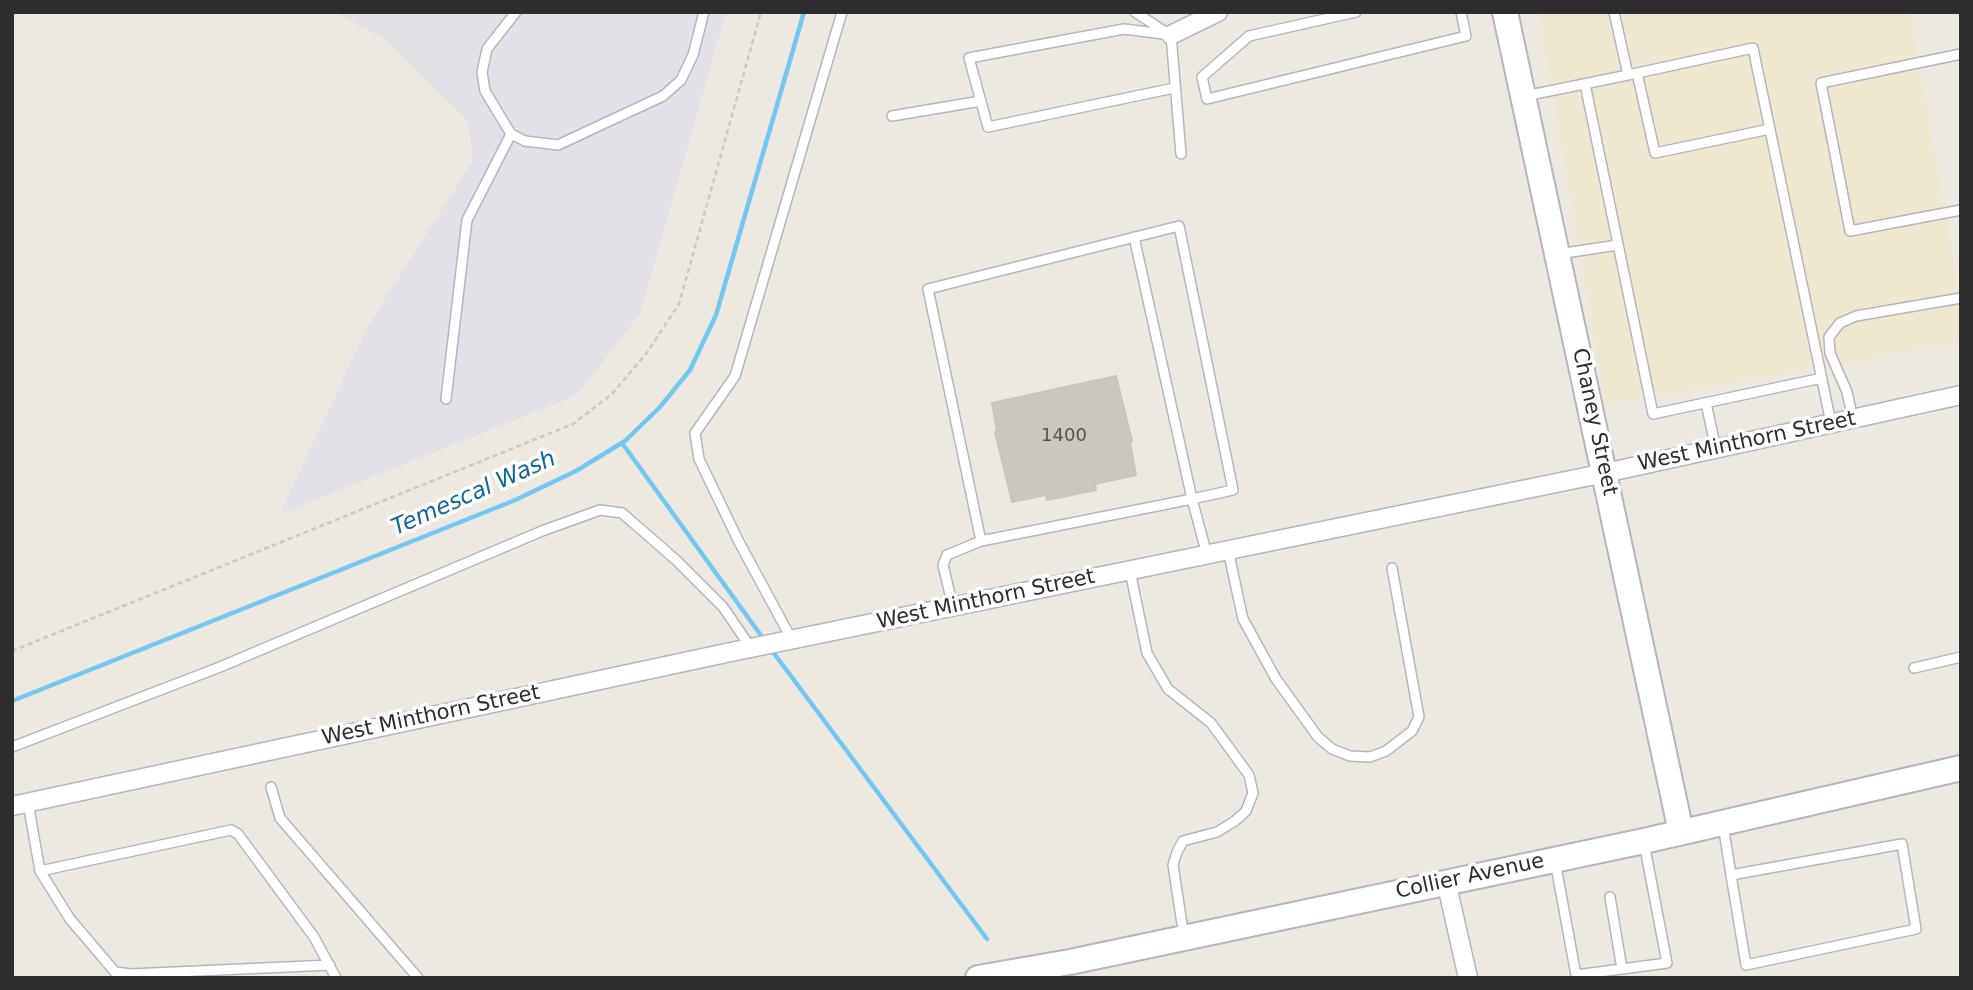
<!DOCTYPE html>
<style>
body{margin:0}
#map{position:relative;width:1973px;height:990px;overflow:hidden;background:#eee9e0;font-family:"DejaVu Sans",sans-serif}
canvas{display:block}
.frame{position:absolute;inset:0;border:14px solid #2d2d2d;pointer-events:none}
</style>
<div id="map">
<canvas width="1973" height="990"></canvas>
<div class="frame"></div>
</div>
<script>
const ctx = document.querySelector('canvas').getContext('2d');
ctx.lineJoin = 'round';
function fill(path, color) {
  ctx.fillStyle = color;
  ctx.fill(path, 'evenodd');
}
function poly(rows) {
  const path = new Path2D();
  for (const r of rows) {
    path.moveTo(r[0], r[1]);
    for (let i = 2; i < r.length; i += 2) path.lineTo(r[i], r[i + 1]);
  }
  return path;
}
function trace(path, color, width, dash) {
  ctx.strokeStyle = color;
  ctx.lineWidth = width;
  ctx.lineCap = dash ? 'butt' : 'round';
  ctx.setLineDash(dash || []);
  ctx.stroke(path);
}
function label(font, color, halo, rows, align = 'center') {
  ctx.font = font + ' "DejaVu Sans",sans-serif';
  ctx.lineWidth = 7;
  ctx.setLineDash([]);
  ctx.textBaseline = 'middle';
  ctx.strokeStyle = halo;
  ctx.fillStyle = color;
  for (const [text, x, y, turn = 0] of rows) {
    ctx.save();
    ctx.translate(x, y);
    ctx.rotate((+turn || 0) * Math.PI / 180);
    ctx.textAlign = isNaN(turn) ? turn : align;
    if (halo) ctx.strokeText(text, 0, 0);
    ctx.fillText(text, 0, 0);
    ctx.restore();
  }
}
const industrial = poly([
 [334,12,726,12,640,314,577,395,280,514,367,328,473,160,468,121,386,40]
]);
const education = poly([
 [1539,12,1910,12,1961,306,1961,342,1606,405]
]);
const stream = poly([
 [622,443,765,641],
 [770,648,987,939],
 [12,701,513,501,576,471,625,441,660,407,690,370,716,315,804,12]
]);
const building = poly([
 [1116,376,1132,441,1130,442,1136,475,1095,484,1096,490,1047,500,1046,495,1012,502,995,432,997,431,992,403,1116,376]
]);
const path = poly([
 [12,651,573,424,612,394,646,354,679,304,761,12]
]);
const lane = poly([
 [516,12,487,49,482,72,485,91,511,134,525,141,558,145,663,96,681,80,693,55,704,12],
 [1135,12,1167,33],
 [1356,12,1249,36,1202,77,1207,99,1466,36,1461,12],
 [1171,35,1124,29,969,58,988,127,1174,88],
 [1171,35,1181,154],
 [1961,54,1821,83,1850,231,1961,210],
 [1637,73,1655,153,1770,129],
 [1628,75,1753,48,1831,423],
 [1585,84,1653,414,1822,378],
 [1525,96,1628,75,1614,12],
 [892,116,981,101],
 [1558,254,1618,245],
 [446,399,467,220,511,134],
 [1706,403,1716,449],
 [1853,419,1847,392,1830,353,1829,337,1840,323,1856,316,1961,298],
 [981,541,928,289,1179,226,1233,490,1192,499,1207,555],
 [1228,550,1243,619,1276,679,1318,737,1332,749,1350,756,1370,757,1386,751,1412,731,1419,717,1392,568],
 [1130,571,1147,653,1168,689,1211,723,1249,775,1253,793,1246,811,1235,821,1217,832,1183,841,1177,852,1173,865,1184,937],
 [953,607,943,565,947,555,981,541,1192,499,1134,237],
 [792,640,739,542,699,459,695,433,735,376,842,12],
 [1914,668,1961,657],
 [12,747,220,667,542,531,600,510,622,513,676,560,723,607,751,648],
 [271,787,280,818,418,978],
 [28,803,40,871,231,830,238,834,314,937,336,978],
 [1723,825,1731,875,1746,965,1916,929,1902,844,1731,875],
 [1555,861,1576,975,1667,963,1644,843],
 [40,871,70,919,115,972,131,974,330,965],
 [1610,897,1622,969]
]);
const street = poly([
 [1171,35,1218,12],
 [12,806,731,652,1605,473,1961,395],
 [1446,881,1468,978]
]);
const secondary = poly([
 [1505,12,1681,832],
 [978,978,1070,962,1644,841,1961,768]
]);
const numberNames = [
 ["1400",1064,436]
];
const streetNames = [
 ["Chaney Street",1594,422,78],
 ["West Minthorn Street",1747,442,-12],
 ["West Minthorn Street",986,600,-12],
 ["West Minthorn Street",431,716,-12],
 ["Collier Avenue",1470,877,-12]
];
const waterNames = [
 ["Temescal Wash",474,494,-24]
];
fill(industrial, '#e3e0e7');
fill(education, '#f0e7d0');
trace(stream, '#74c7ef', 4.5);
fill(building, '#cac7be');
trace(building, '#cac5b9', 2);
trace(lane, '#b3b5c0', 12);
trace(street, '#b3b5c0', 21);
trace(secondary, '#b3b5c0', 28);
trace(path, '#c8c8c8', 2.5, [5, 3.5]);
trace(lane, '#fff', 9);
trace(street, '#fff', 18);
trace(secondary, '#fff', 24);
label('18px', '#545451', null, numberNames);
label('21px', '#2d2d2d', '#fff', streetNames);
label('italic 23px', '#0d66a1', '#fff', waterNames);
</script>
